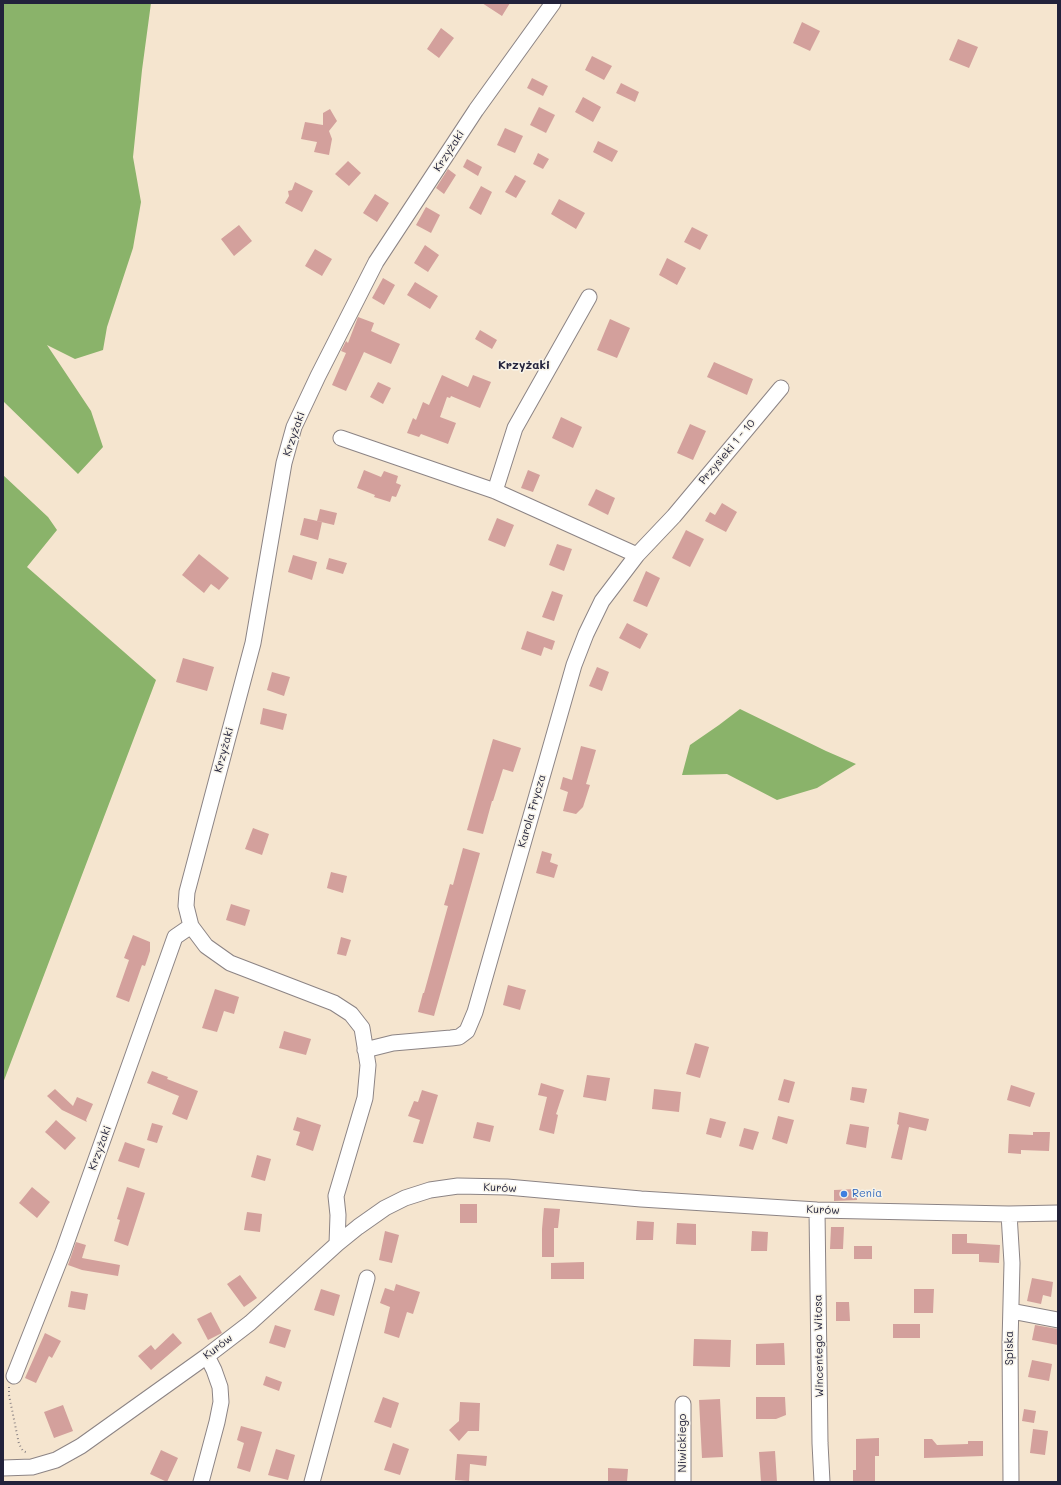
<!DOCTYPE html>
<meta charset="utf-8">
<style>
body{margin:0}
#map{position:relative;width:1061px;height:1485px;overflow:hidden;background:#f5e5cf;font-family:Mali,sans-serif}
canvas{display:block}
.frame{position:absolute;inset:0;border:4px solid #22223b;pointer-events:none}
</style>
<div id="map">
<canvas width="1061" height="1485"></canvas>
<div class="frame"></div>
</div>
<script>
const ctx = document.querySelector('canvas').getContext('2d');
ctx.lineJoin = 'round';
function fill(path, color) {
  ctx.fillStyle = color;
  ctx.fill(path, 'evenodd');
}
function poly(rows) {
  const path = new Path2D();
  for (const r of rows) {
    path.moveTo(r[0], r[1]);
    for (let i = 2; i < r.length; i += 2) path.lineTo(r[i], r[i + 1]);
  }
  return path;
}
function trace(path, color, width, dash) {
  ctx.strokeStyle = color;
  ctx.lineWidth = width;
  ctx.lineCap = dash ? 'butt' : 'round';
  ctx.setLineDash(dash || []);
  ctx.stroke(path);
}
function label(font, color, halo, rows, align = 'center') {
  ctx.font = font + ' Mali,sans-serif';
  ctx.lineWidth = 3;
  ctx.setLineDash([]);
  ctx.textBaseline = 'middle';
  ctx.strokeStyle = halo;
  ctx.fillStyle = color;
  for (const [text, x, y, turn = 0] of rows) {
    ctx.save();
    ctx.translate(x, y);
    ctx.rotate((+turn || 0) * Math.PI / 180);
    ctx.textAlign = isNaN(turn) ? turn : align;
    if (halo) ctx.strokeText(text, 0, 0);
    ctx.fillText(text, 0, 0);
    ctx.restore();
  }
}
const forest = poly([
 [3,3,151,3,142,70,133,157,141,202,133,248,107,327,103,350,75,359,47,345,91,411,103,447,78,474,3,401],
 [3,475,48,517,57,530,27,567,156,680,3,1083],
 [740,709,826,751,856,764,817,788,777,800,727,774,682,775,690,745,719,725]
]);
const building = poly([
 [482,3,510,3,502,16],
 [802,22,820,31,810,51,793,43],
 [441,28,454,38,439,58,427,49],
 [958,39,978,47,969,68,949,60],
 [592,56,612,66,604,80,585,70],
 [532,78,548,86,543,96,527,88],
 [621,83,639,92,635,102,616,93],
 [583,97,601,107,593,122,575,112],
 [539,107,555,115,546,133,530,125],
 [330,109,337,121,329,131,332,139,329,155,314,152,317,142,301,139,305,122,323,125,323,113],
 [505,128,523,136,515,153,497,145],
 [598,141,618,151,612,162,593,152],
 [538,153,549,159,543,169,533,164],
 [467,159,482,167,478,176,463,167],
 [348,161,361,173,349,186,335,174],
 [448,169,456,175,444,194,436,188],
 [515,175,526,181,516,198,505,192],
 [295,182,313,191,302,212,285,203,289,196,288,191,292,190],
 [481,186,492,192,481,215,469,208],
 [375,194,389,203,377,222,363,213],
 [559,199,585,213,576,229,551,214],
 [426,207,440,215,431,233,416,225],
 [239,225,252,241,234,256,221,239],
 [692,227,708,235,700,250,684,242],
 [425,245,439,255,428,272,414,263],
 [315,249,332,259,322,276,305,266],
 [667,258,686,268,677,285,659,275],
 [383,278,395,285,384,305,372,298],
 [415,282,438,296,430,309,407,295],
 [358,317,374,323,371,331,400,344,391,364,364,352,346,391,332,385,346,353,341,351,346,341,348,343],
 [610,319,630,328,617,358,597,350],
 [480,330,497,340,492,349,475,339],
 [714,362,753,379,747,395,707,377],
 [442,375,468,387,473,375,491,382,480,408,451,396,450,398,447,397,440,417,456,423,448,444,421,434,419,437,407,433,413,418,416,420,423,402,429,405],
 [378,382,391,388,383,404,370,397],
 [561,417,582,427,573,448,552,438],
 [690,424,706,431,693,460,677,453],
 [364,470,381,477,384,471,398,476,396,483,401,485,396,497,392,496,390,502,374,497,375,495,357,488],
 [528,470,540,475,533,492,521,488],
 [596,489,615,498,608,515,588,505],
 [722,503,737,512,726,532,705,521,710,512,715,515],
 [320,509,337,513,334,525,317,521],
 [304,518,322,522,318,540,300,535],
 [497,518,514,525,505,547,488,540],
 [686,530,704,539,690,567,672,558],
 [557,544,572,549,564,571,549,565],
 [199,554,229,578,219,590,211,584,204,593,182,575],
 [293,555,317,562,312,580,288,572],
 [329,558,347,563,343,574,326,569],
 [646,571,660,578,647,607,633,601],
 [552,591,563,595,554,621,542,617],
 [627,623,648,634,640,649,619,638],
 [527,631,555,641,552,650,544,647,541,656,521,649],
 [183,658,214,667,207,691,176,682],
 [597,667,609,672,602,691,589,686],
 [272,672,290,677,284,696,267,690],
 [263,708,287,714,283,730,260,724],
 [493,739,521,748,513,772,503,769,493,801,492,801,483,834,467,830],
 [581,746,596,750,586,784,590,785,583,807,576,814,563,811,568,792,560,789,563,777,572,780],
 [253,828,269,834,262,855,245,849],
 [463,848,480,853,434,1016,418,1012,423,993,424,993,448,906,444,905,447,895,450,884,453,885],
 [542,851,552,854,550,862,558,865,554,878,536,873],
 [331,872,347,876,343,893,327,888],
 [231,904,250,910,245,926,226,920],
 [133,935,150,942,150,951,145,966,142,965,129,1002,116,997,129,960,124,958],
 [341,937,351,940,346,956,337,954],
 [508,985,526,990,520,1010,503,1005],
 [215,989,239,997,234,1014,224,1011,217,1032,202,1028],
 [284,1031,311,1039,306,1055,279,1048],
 [695,1043,709,1047,700,1078,686,1074],
 [152,1071,168,1077,167,1079,198,1091,187,1120,172,1114,179,1096,147,1083],
 [587,1075,610,1078,606,1101,583,1097],
 [784,1079,795,1082,789,1103,778,1100],
 [541,1083,564,1090,556,1114,558,1115,554,1134,539,1130,547,1097,538,1095],
 [1011,1085,1035,1093,1030,1107,1007,1100],
 [852,1087,867,1089,864,1103,850,1100],
 [55,1089,73,1106,77,1097,93,1104,86,1120,87,1122,62,1110,47,1096],
 [654,1089,681,1092,679,1112,652,1109],
 [422,1090,438,1095,423,1144,413,1142,420,1120,408,1116,414,1101,418,1102],
 [899,1112,929,1119,926,1131,909,1127,902,1160,891,1158,899,1125,897,1124],
 [778,1116,794,1120,787,1144,772,1139],
 [297,1117,321,1125,313,1151,296,1145,300,1132,293,1130],
 [710,1118,726,1122,721,1138,706,1134],
 [56,1120,76,1138,65,1150,45,1132],
 [477,1122,494,1126,490,1142,473,1138],
 [152,1123,163,1126,157,1143,147,1140],
 [850,1124,869,1127,866,1148,846,1144],
 [744,1128,759,1132,753,1150,739,1146],
 [1033,1132,1050,1132,1049,1151,1021,1150,1021,1154,1008,1153,1009,1134,1033,1135],
 [125,1142,145,1149,139,1168,118,1161],
 [257,1155,271,1159,265,1181,251,1177],
 [32,1187,50,1202,37,1218,19,1203],
 [127,1187,145,1193,128,1246,114,1241,120,1220,117,1219],
 [857,1189,857,1200,834,1201,834,1190],
 [460,1204,477,1204,477,1223,460,1223],
 [544,1208,560,1209,558,1228,554,1228,554,1257,542,1257,542,1229],
 [247,1212,262,1214,260,1232,244,1230],
 [637,1221,654,1222,653,1240,636,1240],
 [677,1223,696,1224,696,1245,676,1244],
 [831,1227,844,1227,843,1249,830,1249],
 [385,1231,399,1235,392,1263,379,1260],
 [752,1231,768,1232,767,1251,751,1251],
 [952,1234,967,1234,967,1243,1000,1245,999,1263,979,1262,979,1254,952,1254],
 [76,1242,86,1245,82,1258,120,1265,118,1276,82,1270,68,1265],
 [854,1246,872,1246,872,1259,854,1259],
 [584,1262,584,1279,551,1279,551,1263],
 [240,1275,257,1298,244,1307,227,1284],
 [1032,1278,1053,1282,1051,1297,1043,1295,1041,1304,1027,1301],
 [396,1284,420,1292,413,1314,407,1312,399,1338,384,1333,390,1307,380,1303,385,1288,394,1291],
 [321,1289,340,1295,334,1316,314,1310],
 [914,1289,934,1289,933,1313,914,1313],
 [71,1291,88,1294,85,1310,68,1307],
 [836,1302,849,1302,850,1321,836,1321],
 [211,1312,222,1333,208,1340,197,1319],
 [893,1324,920,1324,920,1338,893,1338],
 [275,1325,291,1330,285,1348,269,1343],
 [1035,1325,1058,1329,1058,1345,1032,1340],
 [45,1333,61,1341,52,1358,49,1356,36,1383,25,1378],
 [173,1333,182,1343,151,1370,138,1356,151,1345,155,1350],
 [694,1339,731,1340,730,1367,693,1366],
 [784,1343,785,1365,756,1365,756,1344],
 [1032,1360,1052,1364,1049,1381,1028,1377],
 [266,1376,282,1382,279,1391,263,1385],
 [383,1397,399,1403,391,1428,374,1422],
 [756,1397,785,1397,786,1415,776,1419,756,1419],
 [720,1399,723,1457,702,1458,699,1400],
 [460,1402,480,1403,479,1431,468,1431,459,1441,449,1430,459,1421],
 [63,1405,73,1431,54,1438,44,1412],
 [1024,1409,1036,1411,1034,1423,1022,1421],
 [241,1426,262,1432,250,1472,237,1468,244,1443,237,1440],
 [1033,1429,1048,1431,1045,1455,1030,1453],
 [879,1438,879,1456,875,1456,875,1482,853,1482,853,1470,856,1470,856,1439],
 [924,1439,932,1439,937,1445,968,1444,968,1441,983,1441,983,1456,924,1458],
 [393,1443,409,1449,400,1475,384,1470],
 [276,1449,295,1455,288,1480,268,1475],
 [161,1450,178,1458,167,1482,150,1474],
 [775,1451,777,1482,761,1482,759,1452],
 [457,1454,487,1456,486,1466,470,1464,469,1481,455,1480],
 [608,1468,628,1469,627,1482,608,1482]
]);
const path = poly([
 [9,1387,9,1395,19,1444,23,1451,28,1453]
]);
const minor = poly([
 [341,438,495,491,637,555],
 [495,491,515,428,589,297],
 [365,1050,393,1043,451,1038,459,1037,467,1031,475,1012,485,977,574,665,586,634,602,601,637,555,674,516,781,388],
 [817,1210,820,1443,822,1482],
 [1009,1214,1012,1263,1010,1343,1011,1482],
 [337,1244,338,1215,336,1196,365,1098,368,1065,362,1028,351,1014,334,1003,230,963,206,946,191,926,186,906,187,892,253,643,284,463,294,427,318,376,376,262,476,110,553,3],
 [1011,1311,1058,1320],
 [14,1376,63,1252,175,937,191,926],
 [683,1404,683,1482],
 [3,1468,32,1467,56,1460,81,1446,207,1356,250,1323,337,1244,358,1227,385,1208,405,1198,430,1190,458,1186,507,1187,641,1199,817,1210,1009,1214,1058,1213],
 [201,1482,217,1422,221,1402,220,1387,214,1370,207,1356],
 [312,1482,367,1278]
]);
const markers = [
 [844,1194,4,"#3f7fe0"]
];
const streetNames = [
 ["Krzyżaki",449,151,-57],
 ["Krzyżaki",294,434,-71],
 ["Przysieki 1 - 10",727,452,-50],
 ["Krzyżaki",224,750,-75],
 ["Karola Frycza",532,811,-74],
 ["Krzyżaki",100,1148,-70],
 ["Kurów",500,1188,2],
 ["Kurów",823,1210,2],
 ["Wincentego Witosa",819,1346,-91],
 ["Kurów",218,1347,-37],
 ["Spiska",1010,1348,-90],
 ["Niwickiego",683,1443,-90]
];
const shopNames = [
 ["Renia",852,1194]
];
const neighbourhoodNames = [
 ["Krzyżaki",524,365]
];
fill(forest, '#8ab36a');
fill(building, '#d3a09c');
trace(minor, '#8c8485', 17);
trace(path, '#8c8485', 2, [1, 3]);
trace(minor, '#fff', 15);
for (const [x, y, r, color] of markers) {
  const dot = new Path2D();
  dot.arc(x, y, r, 0, 2 * Math.PI);
  ctx.fillStyle = color;
  ctx.fill(dot);
  trace(dot, '#f7f3e8', 1.5);
}
label('11px', '#22223b', '#f7f3e8', streetNames);
label('11px', '#366cbe', '#f7f3e8', shopNames, 'left');
label('bold 12px', '#22223b', '#f7f3e8', neighbourhoodNames);
</script>
